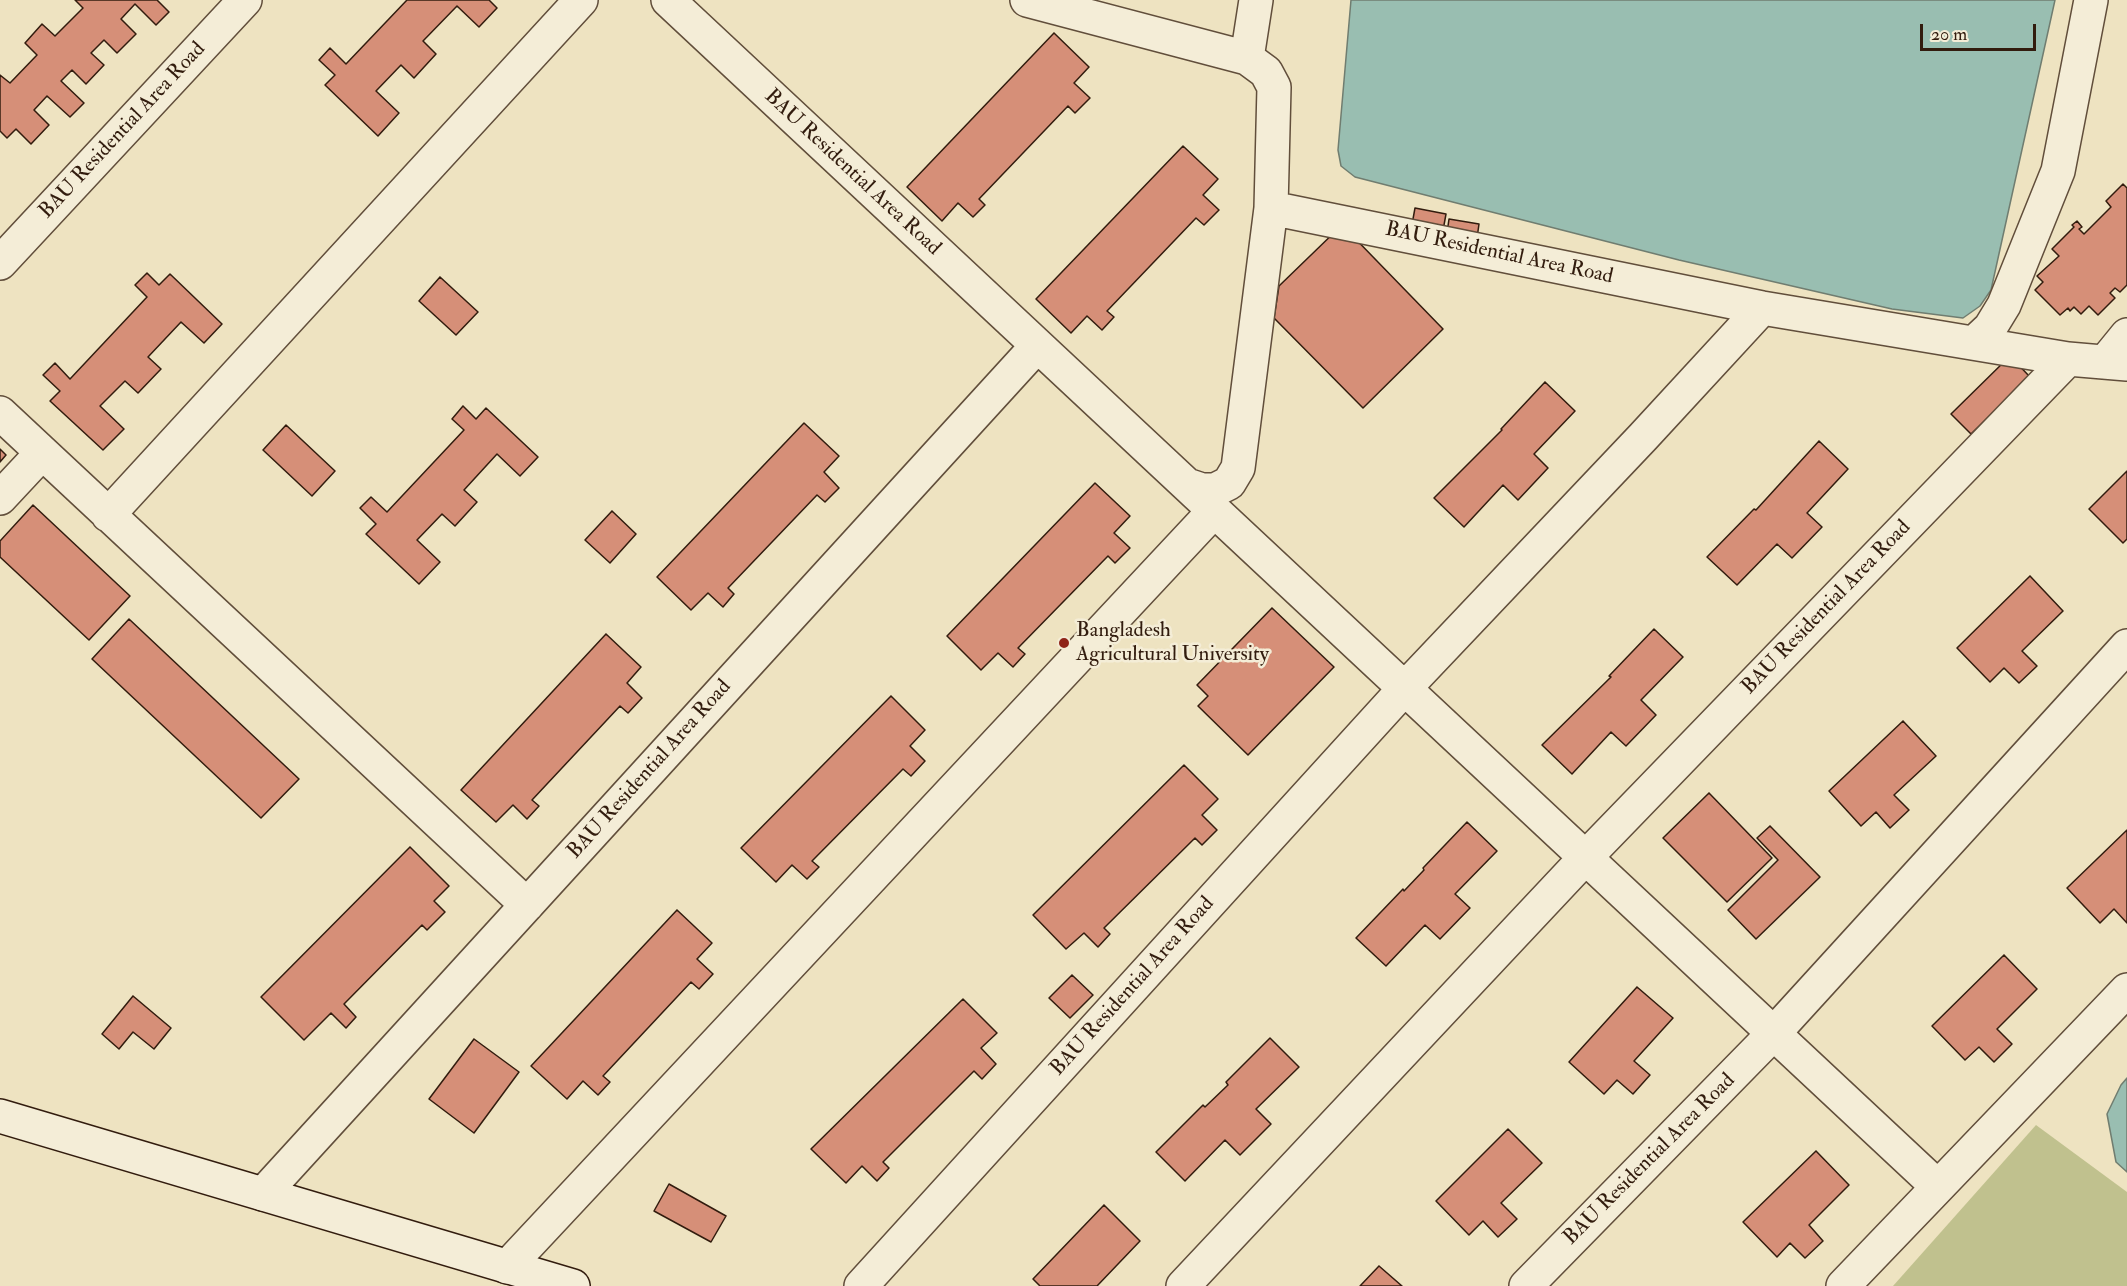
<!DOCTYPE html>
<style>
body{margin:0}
#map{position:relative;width:2127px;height:1286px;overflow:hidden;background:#eee3c1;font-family:"IM FELL Double Pica",serif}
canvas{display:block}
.scale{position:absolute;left:1920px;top:24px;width:116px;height:27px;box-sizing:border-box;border:3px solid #321c0e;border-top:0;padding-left:8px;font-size:18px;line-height:21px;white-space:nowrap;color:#321c0e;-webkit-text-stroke:4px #f4edd7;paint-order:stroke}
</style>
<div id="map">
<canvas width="2127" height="1286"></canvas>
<div class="scale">20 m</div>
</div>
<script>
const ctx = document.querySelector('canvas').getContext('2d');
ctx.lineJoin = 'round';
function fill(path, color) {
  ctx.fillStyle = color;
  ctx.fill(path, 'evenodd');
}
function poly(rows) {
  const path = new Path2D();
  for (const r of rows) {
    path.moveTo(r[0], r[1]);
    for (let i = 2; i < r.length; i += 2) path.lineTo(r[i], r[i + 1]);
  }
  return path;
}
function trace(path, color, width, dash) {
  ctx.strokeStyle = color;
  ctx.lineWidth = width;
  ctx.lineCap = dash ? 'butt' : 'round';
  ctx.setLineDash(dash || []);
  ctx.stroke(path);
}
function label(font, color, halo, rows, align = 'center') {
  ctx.font = font + ' "IM FELL Double Pica",serif';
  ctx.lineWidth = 5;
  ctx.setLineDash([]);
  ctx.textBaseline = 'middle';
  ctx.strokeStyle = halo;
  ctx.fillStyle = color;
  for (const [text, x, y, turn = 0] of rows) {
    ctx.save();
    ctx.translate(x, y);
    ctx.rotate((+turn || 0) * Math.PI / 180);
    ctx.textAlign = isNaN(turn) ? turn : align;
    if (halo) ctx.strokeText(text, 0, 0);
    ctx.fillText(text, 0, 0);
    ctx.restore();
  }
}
const green = poly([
 [2036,1125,2127,1192,2127,1286,1893,1286]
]);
const water = poly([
 [1351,0,2055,0,1991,290,1980,306,1963,318,1892,309,1679,260,1355,177,1341,166,1338,150,1351,0],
 [2127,1078,2127,1172,2116,1162,2107,1114,2121,1085,2127,1078]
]);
const building = poly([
 [75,0,157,0,169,12,156,25,135,4,121,19,136,34,117,53,104,40,91,53,104,65,86,84,72,70,61,81,84,103,70,117,47,96,34,110,49,125,31,144,16,129,7,138,0,131,0,75,10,83,37,55,25,43,42,24,55,36,83,8,75,0],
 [407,0,489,0,497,8,479,27,457,6,423,41,436,54,414,78,401,65,376,91,399,113,378,136,325,85,335,75,319,60,330,48,346,64,407,0],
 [1054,33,1089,67,1074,83,1090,98,1075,113,1068,106,979,199,985,205,973,217,958,203,942,221,907,187,1054,33],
 [1183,146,1218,179,1203,195,1219,210,1204,225,1196,218,1107,311,1114,317,1102,330,1087,316,1071,333,1036,299,1183,146],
 [2123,184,2127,188,2127,285,2120,292,2115,288,2110,293,2115,298,2098,315,2089,306,2081,314,2074,307,2070,311,2068,308,2060,315,2035,290,2043,282,2037,276,2059,256,2052,249,2074,227,2072,225,2077,221,2082,227,2079,229,2084,234,2111,207,2106,201,2123,184],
 [1415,208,1446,214,1442,236,1411,230,1415,208],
 [1449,219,1479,224,1476,245,1446,240,1449,219],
 [1342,225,1443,329,1363,408,1274,318,1279,286,1342,225],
 [147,273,159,285,170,274,222,324,204,343,181,322,148,357,161,369,138,393,125,381,100,406,124,429,103,450,50,401,60,391,43,375,55,363,70,379,147,297,135,285,147,273],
 [440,277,478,312,456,335,419,301,440,277],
 [2010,356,2030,377,1971,434,1951,414,2010,356],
 [1545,382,1575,411,1534,454,1548,468,1518,500,1503,485,1464,527,1434,498,1502,430,1501,429,1545,382],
 [463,406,476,419,486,408,538,457,520,476,497,454,464,490,477,502,455,526,442,514,417,540,440,562,419,584,366,534,376,524,360,508,371,497,387,512,464,430,452,419,463,406],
 [804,423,839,456,824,472,839,488,825,502,817,495,728,588,734,594,723,607,708,593,691,610,657,577,804,423],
 [286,425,335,471,312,496,263,450,286,425],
 [1819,441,1848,469,1807,513,1822,527,1792,558,1777,544,1737,585,1707,557,1754,509,1756,510,1819,441],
 [0,449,6,455,0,462,0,449],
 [2127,471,2127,539,2123,543,2089,509,2127,471],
 [1095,483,1130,516,1114,533,1130,548,1115,563,1108,556,1018,648,1025,654,1013,667,998,653,981,670,947,636,1095,483],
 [33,505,130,596,89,640,0,557,0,541,33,505],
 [612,511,636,534,610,563,585,540,612,511],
 [2030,576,2063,611,2022,651,2037,666,2019,683,2004,668,1990,682,1957,648,2030,576],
 [1272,608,1334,667,1248,755,1198,706,1208,696,1197,685,1272,608],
 [129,619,299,779,261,818,92,659,129,619],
 [1654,629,1683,657,1641,700,1656,715,1626,746,1611,732,1572,774,1542,745,1611,677,1609,676,1654,629],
 [606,634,641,667,627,683,642,698,628,713,620,706,532,800,539,806,527,819,513,805,496,822,461,790,606,634],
 [891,696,925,730,910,746,925,761,911,776,903,769,812,861,819,867,807,879,792,865,776,882,741,848,891,696],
 [1903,721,1936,756,1894,795,1909,810,1890,828,1876,812,1861,826,1829,791,1903,721],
 [1184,765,1218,799,1202,815,1217,830,1202,845,1195,838,1104,928,1110,934,1098,947,1084,933,1066,949,1033,915,1184,765],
 [1709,793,1772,858,1727,902,1663,838,1709,793],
 [1467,822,1497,851,1455,894,1470,908,1440,939,1425,925,1386,966,1356,938,1403,889,1404,891,1424,870,1423,868,1467,822],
 [1770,826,1820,877,1756,939,1728,910,1778,860,1757,838,1770,826],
 [2127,830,2127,923,2114,909,2100,923,2067,888,2127,830],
 [410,847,449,886,434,901,445,912,427,930,422,925,344,1004,356,1017,346,1028,331,1013,304,1040,261,997,410,847],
 [677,910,712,943,697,959,713,974,699,989,691,982,603,1076,610,1082,598,1095,583,1081,567,1099,531,1066,677,910],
 [2004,955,2037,989,1997,1029,2012,1044,1994,1062,1979,1047,1965,1060,1932,1026,2004,955],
 [1072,975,1093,995,1070,1018,1049,998,1072,975],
 [1637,987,1673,1018,1634,1061,1650,1075,1633,1094,1617,1080,1604,1094,1569,1062,1637,987],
 [133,996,171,1028,154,1049,133,1032,119,1049,102,1034,133,996],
 [963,999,997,1033,981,1048,996,1064,982,1079,974,1071,883,1162,889,1168,877,1181,862,1166,846,1183,811,1149,963,999],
 [1270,1038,1299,1067,1256,1109,1271,1124,1240,1155,1225,1140,1185,1181,1156,1152,1203,1105,1205,1107,1228,1085,1226,1082,1270,1038],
 [474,1039,519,1072,474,1133,429,1099,474,1039],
 [1508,1129,1542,1163,1501,1203,1517,1219,1498,1237,1483,1221,1469,1235,1436,1201,1508,1129],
 [1816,1151,1849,1185,1809,1225,1823,1241,1805,1258,1790,1243,1777,1257,1743,1222,1816,1151],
 [669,1184,726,1216,711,1242,654,1211,669,1184],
 [1104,1205,1140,1241,1097,1286,1040,1286,1033,1279,1104,1205],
 [1379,1266,1402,1286,1360,1286,1379,1266]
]);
const street = poly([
 [668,0,1938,1187,1843,1286],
 [1027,0,1247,58,1266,72,1274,87,1271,208,1238,468,1229,483,1215,490,1202,490,1187,485],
 [1247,58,1256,0],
 [1271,208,1762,308,2068,359],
 [0,263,245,0],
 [1974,343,1990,328,2004,305,2058,171,2091,0],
 [2105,362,2127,335],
 [0,413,527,905],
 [0,498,42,453],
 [108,515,581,0],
 [1938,1187,2127,990],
 [263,1194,1037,346],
 [507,1267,1214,511],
 [861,1286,1405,688,1643,437,1762,308],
 [1183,1286,1586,857,2068,359,2127,364],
 [1526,1286,1774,1033,2127,646]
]);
const secondary = poly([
 [0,1116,573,1286]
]);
const markers = [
 [1064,643,6,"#8f2418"]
];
const streetNames = [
 ["BAU Residential Area Road",123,131,-47],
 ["BAU Residential Area Road",852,173,43],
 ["BAU Residential Area Road",1499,254,12],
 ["BAU Residential Area Road",1827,608,-46],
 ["BAU Residential Area Road",650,770,-48],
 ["BAU Residential Area Road",1133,987,-48],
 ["BAU Residential Area Road",1650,1160,-45]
];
const poiNames = [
 ["Bangladesh",1076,631],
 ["Agricultural University",1076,655]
];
fill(green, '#c0c18e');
fill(water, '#99beb1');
trace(water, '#707d70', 1.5);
fill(building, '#d68f78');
trace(building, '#321c0e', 1.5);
trace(street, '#614e3b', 36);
trace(secondary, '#321c0e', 36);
trace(street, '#f4edd7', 33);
trace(secondary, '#f4edd7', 33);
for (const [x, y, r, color] of markers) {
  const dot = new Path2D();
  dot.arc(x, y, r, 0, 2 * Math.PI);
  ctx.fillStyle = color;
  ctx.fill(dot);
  trace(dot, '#f4edd7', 2);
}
label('21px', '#321c0e', '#f4edd7', streetNames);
label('21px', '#321c0e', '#f4edd7', poiNames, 'left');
</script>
